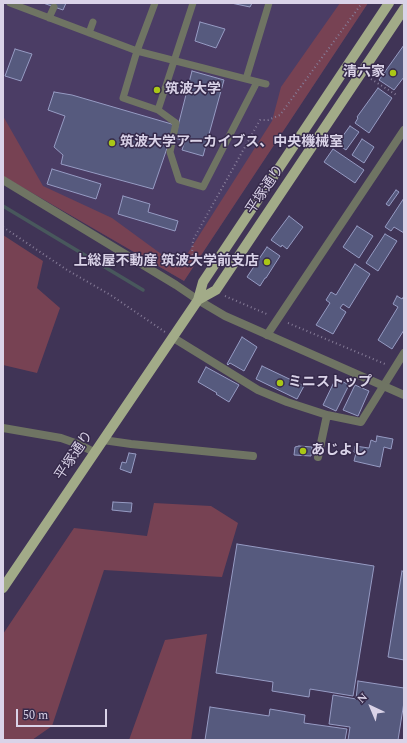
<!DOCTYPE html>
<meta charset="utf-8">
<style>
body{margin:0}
#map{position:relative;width:407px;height:743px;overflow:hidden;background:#403456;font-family:Spectral,serif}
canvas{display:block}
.frame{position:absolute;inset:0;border:4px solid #dad3e8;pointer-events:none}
.north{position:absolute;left:351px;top:687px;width:40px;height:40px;-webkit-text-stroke:3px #362a4b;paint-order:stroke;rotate:316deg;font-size:11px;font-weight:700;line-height:16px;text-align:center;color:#dad3e8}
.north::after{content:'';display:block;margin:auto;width:14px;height:18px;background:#dad3e8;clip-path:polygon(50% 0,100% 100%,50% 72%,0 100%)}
.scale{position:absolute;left:16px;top:709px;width:91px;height:18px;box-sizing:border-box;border:2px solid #dad3e8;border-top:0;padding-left:5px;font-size:12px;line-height:14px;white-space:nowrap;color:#dad3e8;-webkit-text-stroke:3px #362a4b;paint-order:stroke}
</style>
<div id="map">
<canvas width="407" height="743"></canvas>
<div class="frame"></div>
<div class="north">N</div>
<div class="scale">50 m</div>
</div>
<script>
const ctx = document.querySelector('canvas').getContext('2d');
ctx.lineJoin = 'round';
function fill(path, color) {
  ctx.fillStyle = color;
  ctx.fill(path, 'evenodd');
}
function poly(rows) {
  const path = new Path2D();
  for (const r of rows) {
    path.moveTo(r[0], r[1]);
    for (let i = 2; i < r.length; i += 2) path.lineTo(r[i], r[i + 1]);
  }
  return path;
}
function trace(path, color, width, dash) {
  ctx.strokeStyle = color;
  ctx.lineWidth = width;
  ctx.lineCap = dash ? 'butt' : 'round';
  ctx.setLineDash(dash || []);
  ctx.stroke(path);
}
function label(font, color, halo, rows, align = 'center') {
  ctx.font = font + ' Spectral,"Noto Sans JP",serif';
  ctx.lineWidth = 3;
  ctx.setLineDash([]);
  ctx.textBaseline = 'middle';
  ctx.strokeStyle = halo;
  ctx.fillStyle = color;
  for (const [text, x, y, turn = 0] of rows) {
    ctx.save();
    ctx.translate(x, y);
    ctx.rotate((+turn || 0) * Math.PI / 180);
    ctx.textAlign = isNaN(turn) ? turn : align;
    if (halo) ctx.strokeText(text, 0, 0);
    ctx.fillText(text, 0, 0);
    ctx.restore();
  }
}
const built = poly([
 [3,3,368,3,184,281,3,176]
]);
const green = poly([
 [340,3,368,3,184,281,3,176,3,116,43,186,112,218,179,267,272,121,281,87],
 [3,235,43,261,37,288,60,308,37,373,3,365],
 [154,503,211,506,238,523,222,577,104,570,52,726,32,740,3,740,3,634,74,528,147,536],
 [207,634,191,740,129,740,165,640]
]);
const stream = poly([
 [3,206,143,290]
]);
const building = poly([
 [43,3,66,3,63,10,43,3],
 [231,3,252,3,250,7,231,3],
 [200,22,225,29,216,48,195,41,200,22],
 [404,45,404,77,394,90,379,80,404,45],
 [15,49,32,54,21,81,5,76,15,49],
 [192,71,224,80,203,156,182,150,185,141,175,138,192,71],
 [378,88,392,98,369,133,355,123,358,118,357,117,378,88],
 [54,92,72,95,175,125,153,189,61,164,63,155,54,147,65,116,48,110,54,92],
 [350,126,359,132,346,150,337,144,350,126],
 [362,139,374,147,364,163,352,155,362,139],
 [333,149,364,170,355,183,324,162,333,149],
 [52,169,101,184,96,199,47,184,52,169],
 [396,190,399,192,389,206,386,204,396,190],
 [123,196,150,204,148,212,178,221,175,231,118,214,123,196],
 [404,198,404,233,394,227,391,231,385,227,404,198],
 [289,216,303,227,287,249,282,245,281,247,271,240,289,216],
 [357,226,373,236,359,258,343,247,357,226],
 [385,234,397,241,378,271,366,263,385,234],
 [267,247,280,256,266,278,265,278,260,286,247,277,267,247],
 [355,264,370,274,349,308,343,304,340,308,346,312,333,334,316,325,330,303,326,300,331,292,336,295,355,264],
 [397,296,402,299,404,296,404,330,392,349,378,340,398,307,393,304,397,296],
 [242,337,257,347,244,371,230,363,228,365,227,364,242,337],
 [262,366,304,386,297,399,256,379,262,366],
 [206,367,239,385,229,402,216,394,217,393,198,382,206,367],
 [336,378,349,385,336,411,323,405,336,378],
 [355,385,369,391,358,416,343,410,355,385],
 [377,436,393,439,391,449,384,447,380,467,354,461,356,453,354,452,355,446,369,448,371,440,376,442,377,436],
 [299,446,312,447,311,456,294,455,295,447,299,446],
 [129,453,136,454,131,473,120,469,122,462,126,463,129,453],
 [113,502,132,503,131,512,112,510,113,502],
 [237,544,374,566,353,696,310,689,309,697,272,691,273,682,216,673,237,544],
 [402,571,404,572,404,660,388,657,402,571],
 [358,681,404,688,404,702,398,740,348,740,350,727,329,724,333,695,356,699,358,681],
 [210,707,269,716,270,709,305,715,304,723,347,729,345,740,205,740,210,707]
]);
const path = poly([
 [371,79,398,96],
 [3,227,67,270,109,294,165,332],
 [200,264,194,258,192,253,193,240,260,120,268,120,280,115,362,3],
 [225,296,269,315],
 [288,323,385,364]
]);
const service = poly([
 [10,3,137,51,246,79,269,3],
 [155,3,137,51,123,98,158,110,176,123,170,152,179,180,203,187,257,82],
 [49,18,54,7],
 [89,33,93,22],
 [246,79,266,84],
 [158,110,193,3]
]);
const minor = poly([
 [3,180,176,285,198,300],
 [267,335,404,130],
 [172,337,258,390,287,402,327,415,361,422,404,353],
 [3,428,61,438,78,444,94,452],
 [103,440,131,444,253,456],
 [318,457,327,415]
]);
const tertiary = poly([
 [198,300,225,316,404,395]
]);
const primary = poly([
 [198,300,216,290,404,9],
 [3,588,198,300,203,282,389,3]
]);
const markers = [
 [393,73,4,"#aac716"],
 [157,90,4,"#aac716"],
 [112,143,4,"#aac716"],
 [267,262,4,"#aac716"],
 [280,383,4,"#aac716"],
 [303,451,4,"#aac716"]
];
const poiNames = [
 ["清六家",385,73,"right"],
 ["筑波大学",165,90],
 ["筑波大学アーカイブス、中央機械室",120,143],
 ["上総屋不動産 筑波大学前支店",259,262,"right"],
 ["ミニストップ",288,383],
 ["あじよし",311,451]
];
const streetNames = [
 ["平塚通り",266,190,-56],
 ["平塚通り",75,456,-56]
];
fill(built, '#4b3d65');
fill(green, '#774253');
trace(stream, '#48585c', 3.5);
fill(building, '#565a7e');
trace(building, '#969bc3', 1);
trace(path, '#867c98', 2, [1, 3]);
trace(service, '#6f7463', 7);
trace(minor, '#6f7463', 8);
trace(tertiary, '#6f7463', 8);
trace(primary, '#a2ab88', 10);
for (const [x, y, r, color] of markers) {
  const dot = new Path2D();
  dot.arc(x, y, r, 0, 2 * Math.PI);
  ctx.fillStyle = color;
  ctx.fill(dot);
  trace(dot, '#362a4b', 1.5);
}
label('bold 14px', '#dad3e8', '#362a4b', poiNames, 'left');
label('14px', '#dad3e8', '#362a4b', streetNames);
</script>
